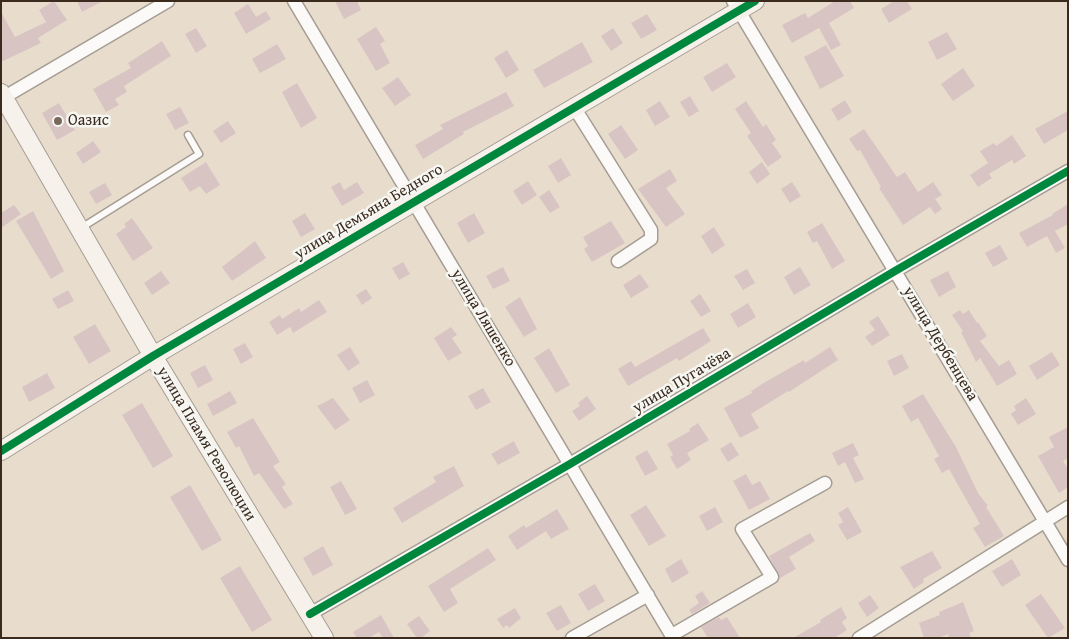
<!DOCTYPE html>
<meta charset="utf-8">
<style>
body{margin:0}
#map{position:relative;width:1069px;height:639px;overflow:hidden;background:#e8ddcd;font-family:"Gentium Book Plus",serif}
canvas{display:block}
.frame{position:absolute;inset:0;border:2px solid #3b2a1e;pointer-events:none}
</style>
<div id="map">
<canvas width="1069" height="639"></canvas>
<div class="frame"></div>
</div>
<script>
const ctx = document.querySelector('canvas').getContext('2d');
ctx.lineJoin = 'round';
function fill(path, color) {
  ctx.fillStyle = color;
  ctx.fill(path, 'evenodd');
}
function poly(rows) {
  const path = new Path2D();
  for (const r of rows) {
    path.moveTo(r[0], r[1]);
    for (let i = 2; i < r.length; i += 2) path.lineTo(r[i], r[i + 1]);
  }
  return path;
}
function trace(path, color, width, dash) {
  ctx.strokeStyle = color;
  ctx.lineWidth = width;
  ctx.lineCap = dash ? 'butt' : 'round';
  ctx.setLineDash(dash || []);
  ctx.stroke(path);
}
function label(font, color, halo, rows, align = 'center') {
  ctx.font = font + ' "Gentium Book Plus",serif';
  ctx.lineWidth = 5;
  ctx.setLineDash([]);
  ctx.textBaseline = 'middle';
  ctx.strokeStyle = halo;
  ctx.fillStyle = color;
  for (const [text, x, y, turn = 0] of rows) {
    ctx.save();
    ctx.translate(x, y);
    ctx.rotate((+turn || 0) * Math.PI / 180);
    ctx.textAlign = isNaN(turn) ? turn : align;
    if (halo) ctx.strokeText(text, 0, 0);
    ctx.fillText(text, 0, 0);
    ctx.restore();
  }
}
const building = poly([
 [54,1,67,20,38,38,41,43,1,62,1,12,15,37,46,22,39,10],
 [77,1,103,1,82,12],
 [335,1,357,1,361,10,344,19],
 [835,1,850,1,854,8,829,23,841,45,831,50,819,28,792,43,782,25,805,13,808,18],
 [894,1,907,1,912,9,889,23,881,9],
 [248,4,256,17,266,11,271,19,246,34,234,13],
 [647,14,657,30,641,39,631,23],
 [376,27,385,41,380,44,390,63,376,71,357,39],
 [196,28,207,46,196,53,185,34],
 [613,28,623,43,611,51,601,36],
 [947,32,957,49,937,60,928,42],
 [162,41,171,56,124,86,127,92,115,99,119,105,106,112,93,89,131,68,128,63],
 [582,42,593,62,544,88,533,70],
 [277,44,286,59,260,73,252,59],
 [826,45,844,76,820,89,804,57],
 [507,50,519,70,506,78,494,58],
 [727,63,736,77,712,92,703,77],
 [963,68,975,86,953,101,941,84],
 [398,77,411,95,395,106,382,88],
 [297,83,317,118,301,128,282,92],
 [506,92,514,106,463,132,464,134,423,159,415,145,443,129,440,125],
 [690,96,699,111,689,117,680,102],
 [845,100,852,112,838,121,831,109],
 [660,101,670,117,655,126,646,110],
 [746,101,763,127,766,124,776,140,772,143,782,157,768,167,747,136,751,133,735,109],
 [59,103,75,130,57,140,42,113],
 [180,107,189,123,175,130,166,114],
 [1068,111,1068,130,1044,144,1035,129],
 [228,121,236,133,221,143,213,131],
 [621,125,638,150,625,159,608,134],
 [864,129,897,177,905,172,918,192,933,182,942,195,935,199,942,209,935,214,930,207,903,225,879,188,881,187,860,150,857,151,849,139],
 [1012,135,1026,156,1014,164,1012,160,989,174,992,178,978,187,970,175,988,163,980,151,994,143,996,146],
 [93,141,101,152,83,164,76,153],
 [561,158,571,175,558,183,548,166],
 [206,162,220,185,206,194,200,186,190,192,181,178],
 [762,162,770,174,757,184,749,172],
 [670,169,677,181,666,188,685,214,666,227,638,189],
 [528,181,537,195,522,205,513,191],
 [340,182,344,190,357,182,364,193,342,206,331,187],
 [792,182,801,196,790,203,781,189],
 [105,183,112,195,96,204,89,192],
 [549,190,560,207,550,213,539,197],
 [1068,204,1068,224,1055,231,1065,248,1056,253,1047,236,1027,247,1019,233,1053,215,1052,214],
 [14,205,21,214,1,228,1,213],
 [33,211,64,271,51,279,16,221],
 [305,213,315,229,301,237,292,221],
 [474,213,485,233,468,243,457,223],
 [132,218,153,248,133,261,116,234,126,227,124,224],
 [611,221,625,243,592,262,584,249,588,246,583,237],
 [822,223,845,261,832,269,817,241,813,243,807,232],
 [714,227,725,245,712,254,701,236],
 [255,241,266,258,232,281,222,267],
 [1000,245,1008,259,993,267,985,253],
 [403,262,410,274,399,280,392,268],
 [503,267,510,281,493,289,486,276],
 [800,267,811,285,794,295,784,277],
 [747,269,755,283,743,290,734,276],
 [161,271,170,283,152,295,144,283],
 [948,271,956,287,939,297,930,280],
 [640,274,649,287,631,298,623,285],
 [366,289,372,298,362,305,356,295],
 [68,290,74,301,58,309,52,299],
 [700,294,711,311,701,317,690,301],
 [520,297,537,329,524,337,505,307],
 [319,300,327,312,293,333,290,327,277,335,269,322,280,315,282,319,299,308,301,312],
 [748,303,756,317,738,328,730,314],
 [960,310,963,314,969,310,977,323,978,322,987,336,980,341,999,366,1009,360,1017,374,997,386,980,358,976,362,961,332,963,331,952,315],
 [878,316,890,335,872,346,865,337,875,330,869,322],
 [95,324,111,351,89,364,73,337],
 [451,327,457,335,452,338,462,353,448,361,434,338],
 [703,328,711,341,679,361,677,358,628,386,618,369,631,361,635,367],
 [245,343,253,357,241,364,233,349],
 [350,347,360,363,348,371,337,355],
 [830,347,838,360,789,392,788,391,751,414,759,428,740,438,724,408,752,393,751,391,767,381,804,360,805,363],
 [549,348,570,385,556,393,534,358],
 [1052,352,1060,365,1037,380,1029,366],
 [902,354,909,368,894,376,887,361],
 [205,365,213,380,198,388,190,373],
 [47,373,55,388,29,402,22,387],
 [367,380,375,395,360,403,352,388],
 [483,388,491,402,476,410,468,396],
 [230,391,237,403,213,416,207,404],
 [923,394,956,447,978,493,988,506,986,507,1004,536,985,547,973,528,980,524,949,469,942,473,934,459,939,456,918,418,911,422,902,406],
 [587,396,596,409,579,421,572,411,580,406,578,403],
 [333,398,350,420,335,430,317,406],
 [1026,398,1036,414,1018,425,1011,414,1016,410,1014,406],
 [142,403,173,456,153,468,122,415],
 [253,418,280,462,273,466,286,484,282,487,293,504,284,509,259,473,254,476,239,446,236,448,227,432],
 [698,423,709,440,687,453,691,460,677,469,670,457,673,455,667,444,690,431,689,429],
 [1068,427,1068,458,1063,461,1068,469,1068,487,1059,493,1038,456,1054,447,1049,437],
 [514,441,520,453,498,465,491,454],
 [731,442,739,455,728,462,720,449],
 [853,443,859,455,853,458,864,479,855,483,845,462,838,466,832,453],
 [647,450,658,469,645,476,635,457],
 [454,466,464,486,402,523,393,508,436,482,433,477],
 [746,474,752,485,760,481,770,499,749,510,733,481],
 [341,481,357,509,345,515,330,487],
 [190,485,222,540,202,551,170,497],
 [646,505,666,536,649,546,630,515],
 [715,507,723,522,707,531,699,516],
 [848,507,862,532,847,540,838,525,843,522,838,513],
 [557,509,569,529,551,539,546,531,517,550,508,536,524,525,526,528],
 [810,533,815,541,789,557,796,569,780,578,769,556],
 [323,546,333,565,313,576,303,558],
 [488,548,496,560,450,589,458,603,444,612,428,586],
 [932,551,942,568,923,579,924,582,914,589,900,567],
 [681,559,689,573,672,583,665,569],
 [1012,559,1021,575,1002,587,992,571],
 [240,566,272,620,252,632,220,578],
 [595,584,605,601,588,611,578,594],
 [702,591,710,603,692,614,689,610,699,603,695,596],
 [1041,594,1065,628,1048,638,1025,605],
 [870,595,879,608,867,617,858,603],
 [963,602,974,631,969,633,971,638,949,638,948,634,938,638,924,638,919,623,940,615,939,612],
 [561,605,571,623,557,631,546,613],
 [841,607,847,618,842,622,847,630,834,638,793,638,821,622,820,620],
 [515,608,521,618,509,628,507,625,503,628,497,619],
 [381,615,394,638,383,638,379,632,369,638,357,638,353,632],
 [419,616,430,631,421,638,417,638,407,624],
 [719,617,721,620,727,617,740,638,708,638,701,627]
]);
const lane = poly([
 [81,228,199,154,188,135]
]);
const street = poly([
 [294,1,673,638],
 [733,1,1068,560],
 [1,99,168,1],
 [574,107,651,230,651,239,618,261],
 [310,614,570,464,895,271,1068,171],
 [672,635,772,577,742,529,825,483],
 [572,638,648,595],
 [859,638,1068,507]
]);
const secondary = poly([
 [1,93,153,356,324,638],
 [1,451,153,356,755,1]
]);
const cycleway = poly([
 [1,451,153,356,755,1],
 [310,614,570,464,895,271,1068,171]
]);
const markers = [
 [58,121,5,"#78695b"]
];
const poiNames = [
 ["Оазис",68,121]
];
const streetNames = [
 ["улица Демьяна Бедного",369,212,-31],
 ["улица Ляшенко",483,318,59],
 ["улица Дербенцева",940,344,59],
 ["улица Пугачёва",682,381,-31],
 ["улица Пламя Революции",206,444,59]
];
fill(building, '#d9c4c4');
trace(lane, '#a59d93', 9);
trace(street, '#a59d93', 15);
trace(secondary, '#a59d93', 20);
trace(lane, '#fcfaf8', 6);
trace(street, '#fcfaf8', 12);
trace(secondary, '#f6f1ea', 18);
trace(cycleway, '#00873e', 8);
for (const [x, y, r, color] of markers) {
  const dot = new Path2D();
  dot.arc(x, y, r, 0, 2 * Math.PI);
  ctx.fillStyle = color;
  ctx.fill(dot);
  trace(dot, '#f6f6f2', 2);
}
label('16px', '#3b2a1e', '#f6f6f2', poiNames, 'left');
label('16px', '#3b2a1e', '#f6f6f2', streetNames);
</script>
